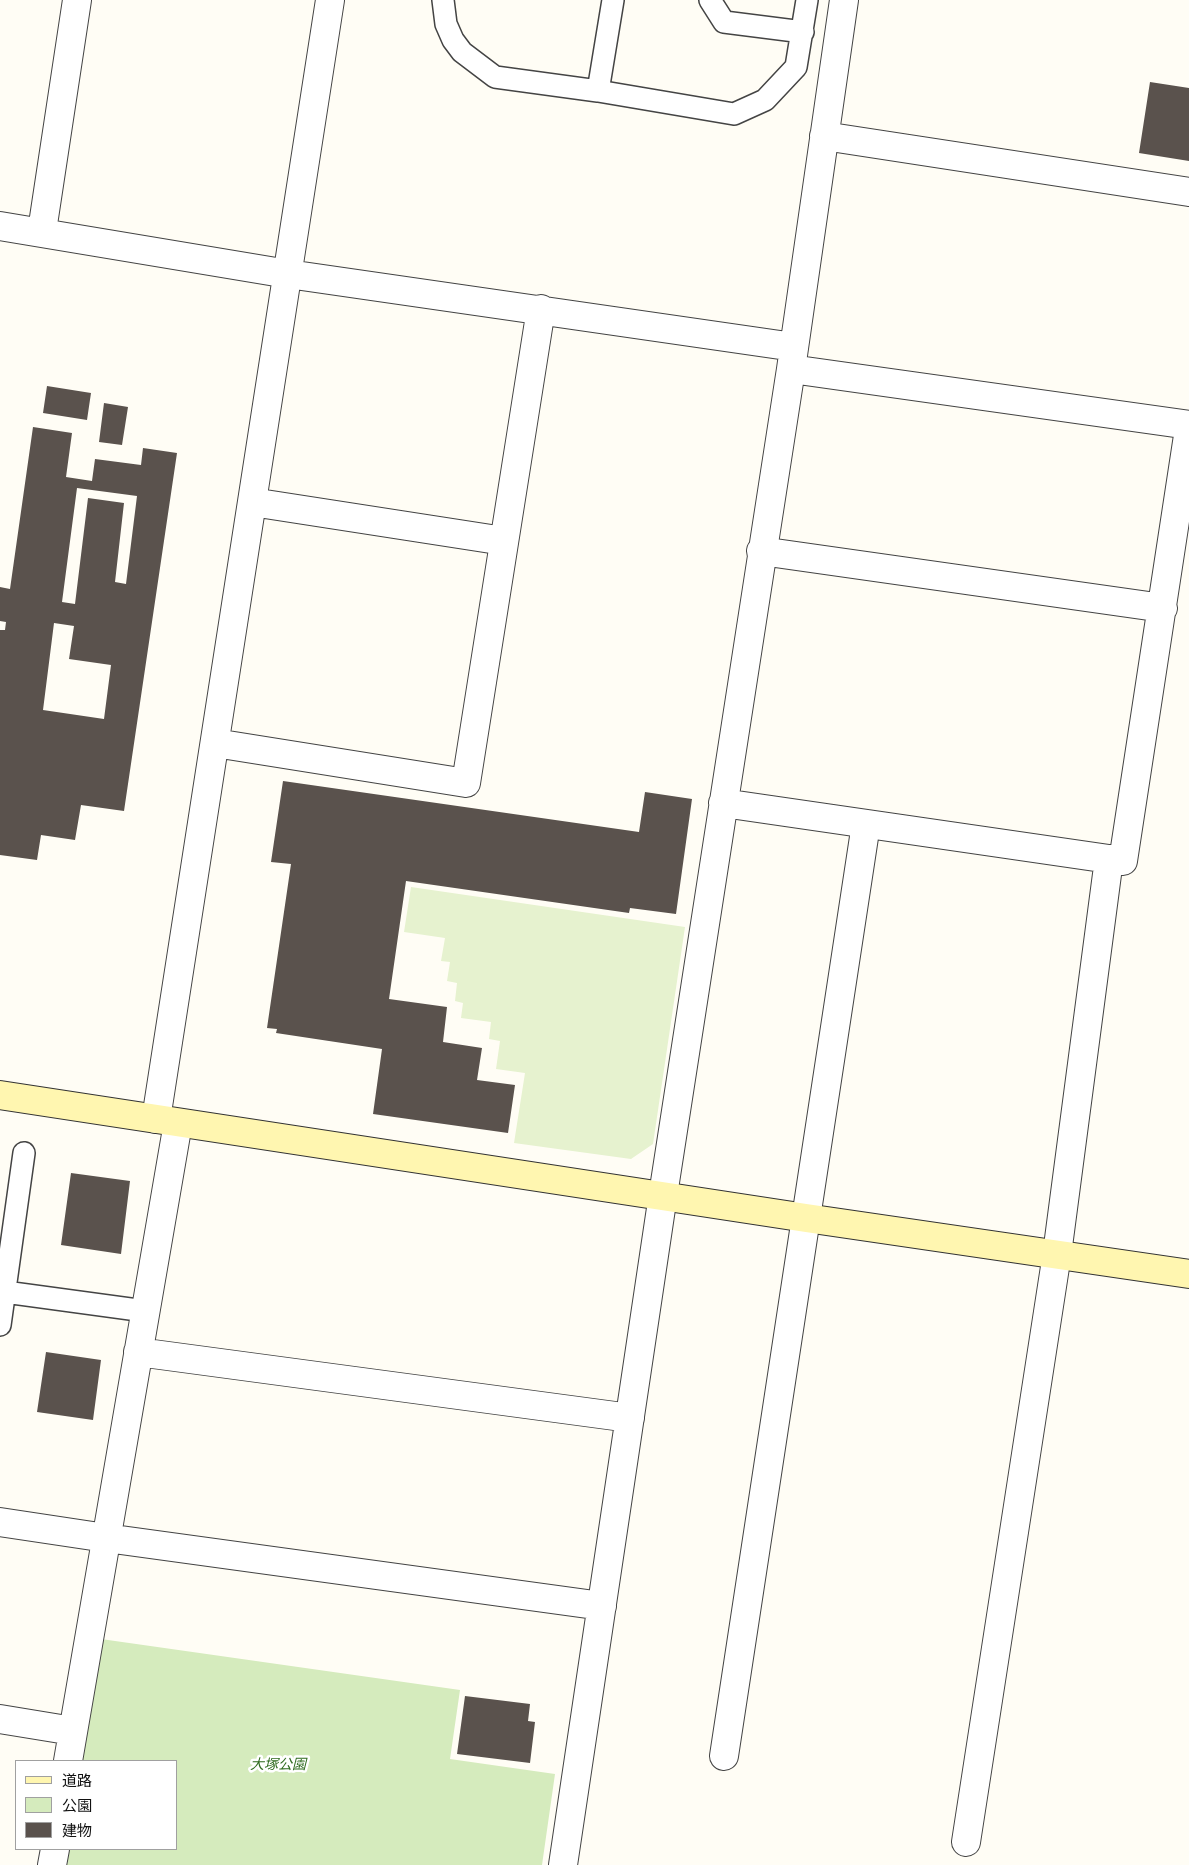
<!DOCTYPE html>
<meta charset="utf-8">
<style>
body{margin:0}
#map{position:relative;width:1189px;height:1865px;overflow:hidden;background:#fffdf5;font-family:"Libre Baskerville","Noto Sans JP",serif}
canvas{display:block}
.legend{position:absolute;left:15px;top:1760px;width:162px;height:90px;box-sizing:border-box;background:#fff;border:1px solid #a0a0a0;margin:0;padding:6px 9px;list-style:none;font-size:15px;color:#111}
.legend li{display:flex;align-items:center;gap:10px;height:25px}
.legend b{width:25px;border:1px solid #a0a0a0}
</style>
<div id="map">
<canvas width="1189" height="1865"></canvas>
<ul class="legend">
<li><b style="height:6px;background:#fff6b0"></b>道路</li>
<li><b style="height:14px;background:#d5ebbd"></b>公園</li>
<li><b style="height:14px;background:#5a524d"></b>建物</li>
</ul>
</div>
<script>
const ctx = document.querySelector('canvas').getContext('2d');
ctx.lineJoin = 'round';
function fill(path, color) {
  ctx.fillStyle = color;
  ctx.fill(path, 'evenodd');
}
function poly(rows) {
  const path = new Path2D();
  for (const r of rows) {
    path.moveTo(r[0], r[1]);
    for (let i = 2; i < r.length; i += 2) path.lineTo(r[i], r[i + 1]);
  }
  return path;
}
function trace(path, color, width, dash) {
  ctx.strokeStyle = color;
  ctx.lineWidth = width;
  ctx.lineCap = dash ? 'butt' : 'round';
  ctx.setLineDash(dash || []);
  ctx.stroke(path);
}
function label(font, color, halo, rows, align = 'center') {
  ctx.font = font + ' "Libre Baskerville","Noto Sans JP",serif';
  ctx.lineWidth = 5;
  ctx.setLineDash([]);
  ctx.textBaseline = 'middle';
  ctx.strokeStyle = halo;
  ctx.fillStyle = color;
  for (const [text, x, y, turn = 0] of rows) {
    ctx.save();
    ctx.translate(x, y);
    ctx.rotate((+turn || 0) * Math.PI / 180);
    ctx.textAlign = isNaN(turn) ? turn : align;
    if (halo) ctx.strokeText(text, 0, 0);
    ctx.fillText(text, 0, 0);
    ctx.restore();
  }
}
const green = poly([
 [101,1639,460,1690,450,1759,555,1774,542,1865,67,1865,69,1849,176,1849,176,1761,82,1761]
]);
const pitch = poly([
 [411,887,685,927,653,1144,631,1159,514,1143,525,1073,496,1069,500,1041,489,1039,491,1022,461,1018,463,1003,455,1001,457,983,447,981,450,962,441,961,445,938,404,932]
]);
const building = poly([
 [1150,82,1189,88,1189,161,1139,153],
 [47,386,91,393,87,420,43,413],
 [104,403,128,407,122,445,99,442],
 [33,427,72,433,66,477,92,481,95,459,141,465,143,448,177,453,124,811,81,805,75,840,41,835,37,860,0,855,0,630,5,630,6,622,0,621,0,587,10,589],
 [77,488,137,496,126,584,115,582,124,503,88,498,75,604,62,602],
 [54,623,74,626,69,659,111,665,104,719,43,710],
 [283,781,639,832,645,792,692,799,676,914,630,908,629,913,406,881,389,999,447,1007,443,1042,482,1048,477,1080,515,1085,508,1133,373,1114,382,1049,276,1033,277,1029,267,1028,291,864,271,862],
 [71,1173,130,1181,121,1254,61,1245],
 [46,1352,101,1360,93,1420,37,1412],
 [465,1696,530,1704,528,1721,535,1722,530,1763,457,1754]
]);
const lane = poly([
 [443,0,446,24,453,40,462,52,495,77,598,91,734,114,765,100,796,67,807,0],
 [710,0,724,22,803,32],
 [598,91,613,0],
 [5,1292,145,1311],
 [0,1325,24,1153]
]);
const street = poly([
 [824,136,1189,192],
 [0,226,288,274,794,347],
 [42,231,77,0],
 [791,369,1189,425],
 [252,502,504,541],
 [761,551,1163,608],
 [215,743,466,783,541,309],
 [723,803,1109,859],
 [156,1119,330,0],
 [138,1352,630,1418],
 [0,1522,106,1538,602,1606],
 [0,1719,73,1731],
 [724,1756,866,824],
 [68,1761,178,1123],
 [966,1842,1057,1254,1109,859,1123,861,1189,429],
 [52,1865,55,1849],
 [563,1865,663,1195,791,369,844,0]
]);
const secondary = poly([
 [0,1095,806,1218,1189,1274]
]);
const parkNames = [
 ["大塚公園",278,1765]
];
fill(green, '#d5ebbd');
fill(pitch, '#e6f2cf');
fill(building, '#5a524d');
trace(lane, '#444', 24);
trace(street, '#444', 30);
trace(secondary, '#333', 30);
trace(lane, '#fff', 21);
trace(street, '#fff', 28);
trace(secondary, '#fff6b0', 28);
label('italic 14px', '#2f6b1f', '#fff', parkNames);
</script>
